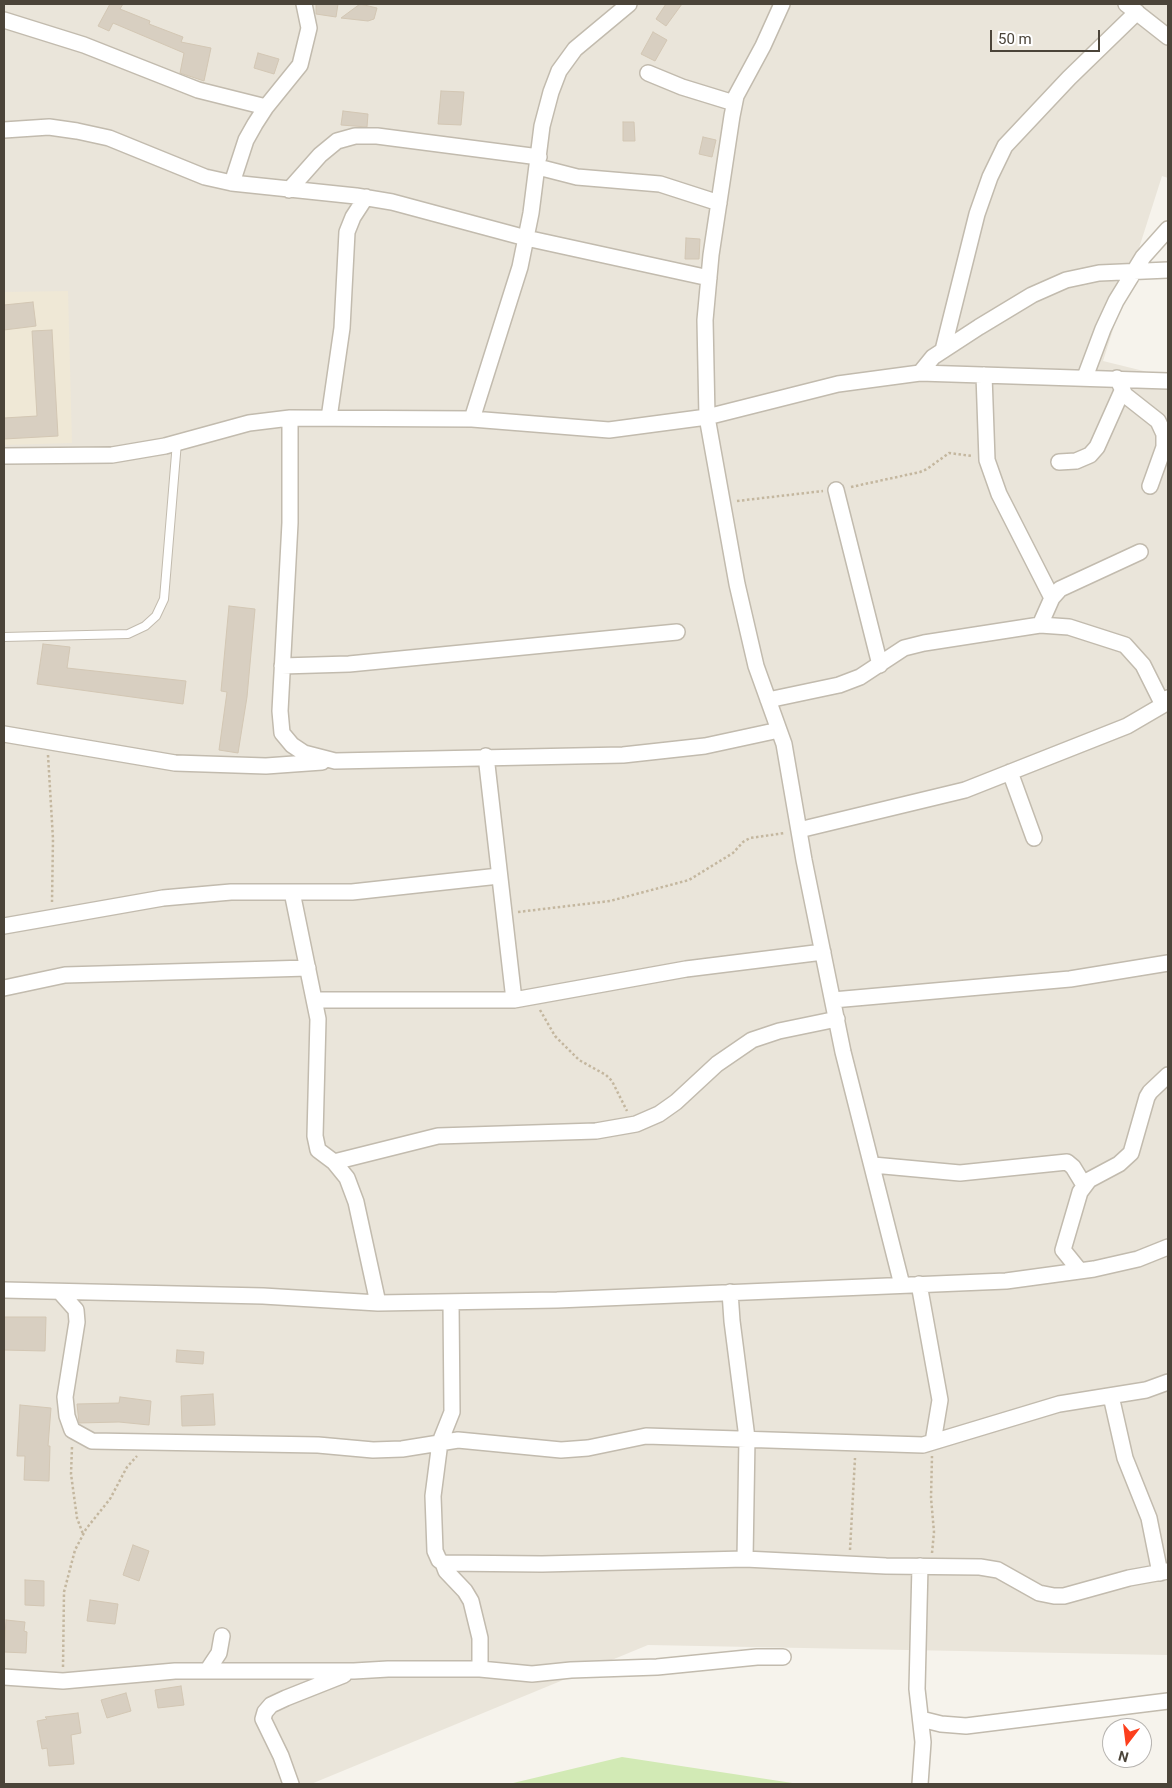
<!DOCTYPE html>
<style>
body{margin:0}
#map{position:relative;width:1172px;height:1788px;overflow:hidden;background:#f6f3ec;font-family:Roboto,sans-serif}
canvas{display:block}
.frame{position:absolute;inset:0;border:5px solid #4b4439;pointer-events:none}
.north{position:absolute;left:1102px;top:1718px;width:50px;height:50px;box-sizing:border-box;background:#fff;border:1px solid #b7b4b0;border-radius:50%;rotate:195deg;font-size:14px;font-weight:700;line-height:20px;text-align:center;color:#4b4439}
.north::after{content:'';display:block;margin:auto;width:18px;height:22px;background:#fc3f1d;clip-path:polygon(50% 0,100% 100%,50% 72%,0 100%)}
.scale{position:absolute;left:990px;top:30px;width:110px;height:22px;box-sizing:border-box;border:2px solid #4b4439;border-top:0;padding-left:6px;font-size:15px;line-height:18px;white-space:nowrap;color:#4b4439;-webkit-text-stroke:4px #fff;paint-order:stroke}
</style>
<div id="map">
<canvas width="1172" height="1788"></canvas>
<div class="frame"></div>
<div class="north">N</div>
<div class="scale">50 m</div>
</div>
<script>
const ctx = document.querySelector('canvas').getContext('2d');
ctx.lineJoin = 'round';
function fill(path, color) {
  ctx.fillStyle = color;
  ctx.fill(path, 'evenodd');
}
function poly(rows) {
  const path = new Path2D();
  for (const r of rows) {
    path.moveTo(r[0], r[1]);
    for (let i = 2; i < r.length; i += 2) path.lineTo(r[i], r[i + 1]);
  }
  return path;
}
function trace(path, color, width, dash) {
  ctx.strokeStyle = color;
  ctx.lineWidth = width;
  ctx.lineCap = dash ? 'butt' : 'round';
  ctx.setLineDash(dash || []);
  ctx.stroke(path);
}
const residential = poly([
 [4,4,1168,4,1168,178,1162,176,1103,361,1168,377,1168,1655,648,1645,311,1784,4,1784]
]);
const education = poly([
 [68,291,72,443,4,445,4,292]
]);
const green = poly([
 [622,1757,799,1784,509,1784]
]);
const building = poly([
 [110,4,123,4,120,9,150,21,149,24,183,37,181,42,211,48,204,81,180,73,184,53,113,23,109,31,98,26,110,4],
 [316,4,338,4,336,17,316,14,316,4],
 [360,4,377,8,374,19,368,21,341,18,360,4],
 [666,4,682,4,666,26,656,19,666,4],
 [653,32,667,40,655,61,641,54,653,32],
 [258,53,279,59,274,74,254,68,258,53],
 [441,91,464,92,461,125,438,124,441,91],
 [343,111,368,114,367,127,341,125,343,111],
 [623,122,634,122,635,141,623,141,623,122],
 [703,137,716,140,712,157,699,154,703,137],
 [686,238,700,239,699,259,685,259,686,238],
 [33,302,36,326,4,330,4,305,33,302],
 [52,330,58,436,4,439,4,418,37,416,32,331,52,330],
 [229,606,255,609,247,697,238,753,219,750,227,692,221,691,229,606],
 [43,644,70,647,67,668,186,681,183,704,37,684,43,644],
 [4,1317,46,1317,45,1351,4,1350,4,1317],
 [177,1350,204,1352,203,1364,176,1362,177,1350],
 [213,1394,215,1425,182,1426,181,1396,213,1394],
 [120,1397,151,1401,149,1425,119,1422,79,1423,77,1404,119,1403,120,1397],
 [20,1405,51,1408,48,1446,50,1446,49,1481,24,1480,25,1456,17,1456,20,1405],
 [133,1545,149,1551,139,1581,123,1575,133,1545],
 [25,1580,44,1581,44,1606,25,1605,25,1580],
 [90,1600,118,1604,115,1624,87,1621,90,1600],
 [6,1620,25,1622,24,1631,27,1632,26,1653,4,1652,6,1620],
 [181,1686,184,1705,158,1708,155,1690,181,1686],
 [126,1693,131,1711,107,1718,101,1700,126,1693],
 [78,1713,81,1733,71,1735,74,1764,49,1766,47,1748,42,1749,37,1721,47,1719,45,1717,78,1713]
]);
const path = poly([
 [851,487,920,472,927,469,949,453,972,456],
 [737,501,823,491],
 [48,755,53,839,52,902],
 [518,912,610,901,689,880,733,853,743,842,750,838,785,833],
 [540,1010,555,1036,579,1060,606,1075,612,1081,627,1111],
 [72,1447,71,1474,77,1518,83,1534],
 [850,1550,855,1458],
 [932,1553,934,1532,931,1498,932,1456],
 [63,1667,64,1592,75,1550,86,1529,110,1499,127,1467,137,1456]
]);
const lane = poly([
 [4,637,128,634,145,626,156,616,164,599,177,442]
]);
const street = poly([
 [782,4,763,46,736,96,732,116,711,255,705,320,707,417,737,584,756,666,784,744,804,860,843,1052,902,1285],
 [1126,4,1168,37],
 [4,20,84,45,198,90,266,107],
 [648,73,682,87,734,103],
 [4,130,49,127,77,131,109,138,205,177,232,183,356,196,392,202,526,238,709,278],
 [538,167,577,177,660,184,719,203],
 [232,183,246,140,255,124,266,107,300,65,309,28,304,4],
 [289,190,320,155,337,141,355,136,377,136,539,157],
 [943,350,977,214,990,177,1005,146,1069,78,1137,12],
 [920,373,933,357,979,327,1032,295,1066,280,1099,273,1168,270],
 [984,375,987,460,999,494,1052,598],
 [1085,377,1103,329,1116,301,1143,257,1168,229],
 [1117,378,1125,395,1158,421,1164,434,1164,447,1150,486],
 [290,418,290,523,280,711,282,733,292,745,304,753,335,761,623,755,705,746,779,730],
 [329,418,342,328,347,232,353,217,366,197],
 [472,419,520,267,531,213,542,126,551,92,559,71,575,49,629,4],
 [4,456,112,455,165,446,249,423,290,418,472,419,609,430,707,417,838,384,920,373,1168,381],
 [1059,462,1076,461,1090,455,1097,447,1122,391],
 [836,490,880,665],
 [1040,625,1052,598,1060,589,1140,552],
 [282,666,349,664,677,632],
 [768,700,839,685,860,677,904,648,924,643,1040,625,1069,627,1125,645,1143,665,1163,705],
 [4,734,175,763,266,766,322,762],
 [486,756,514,1000],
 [1010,772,1034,838],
 [799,830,965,790,1127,726,1163,705,1168,698],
 [292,892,318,1019,315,1136,318,1150,334,1162,347,1178,356,1202,378,1303],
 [4,926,163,898,231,892,352,892,499,876],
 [4,988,65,975,308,968],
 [314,1000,514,1000,686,969,823,952],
 [833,1000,1070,979,1168,963],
 [334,1162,438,1136,596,1131,636,1124,659,1114,676,1102,717,1064,752,1040,779,1031,837,1019],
 [873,1165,960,1173,1067,1162,1073,1167,1084,1185],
 [1080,1271,1063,1250,1080,1192,1089,1180,1119,1164,1131,1153,1147,1097,1150,1092,1168,1075],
 [919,1284,940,1400,933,1442],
 [4,1290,263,1296,378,1303,557,1300,1006,1281,1094,1269,1138,1259,1168,1247],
 [60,1292,76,1310,77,1322,65,1397,67,1416,72,1430,92,1441,318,1445,373,1450,402,1449,458,1440,561,1450,588,1448,646,1436,923,1445,1059,1404,1146,1390,1168,1382],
 [730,1292,732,1321,747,1438,745,1559],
 [451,1302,452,1412,440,1442,433,1496,435,1551,439,1560,443,1563,542,1564,745,1559,886,1566,980,1567,998,1570,1039,1593,1054,1596,1064,1596,1129,1578,1168,1571],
 [1111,1396,1125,1458,1149,1518,1160,1573],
 [443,1563,446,1571,465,1591,471,1601,480,1638,480,1669],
 [207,1671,219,1653,222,1636],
 [4,1677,63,1681,175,1671,354,1671,388,1669,480,1669,532,1674,571,1670,657,1667,757,1657,783,1657],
 [921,1719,941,1724,966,1726,1168,1701],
 [291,1784,281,1756,263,1719,265,1712,271,1705,286,1698,344,1675],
 [920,1784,923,1742,917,1689,920,1566]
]);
fill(residential, '#eae5da');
fill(education, '#efe8d6');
fill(green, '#d2eab5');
fill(building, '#d8cfc1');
trace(building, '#d3c7b4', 1);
trace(lane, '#c2bbae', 10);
trace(street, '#c2bbae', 18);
trace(path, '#c4b79f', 2.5, [2.5, 2.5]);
trace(lane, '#fff', 8);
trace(street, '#fff', 15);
</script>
